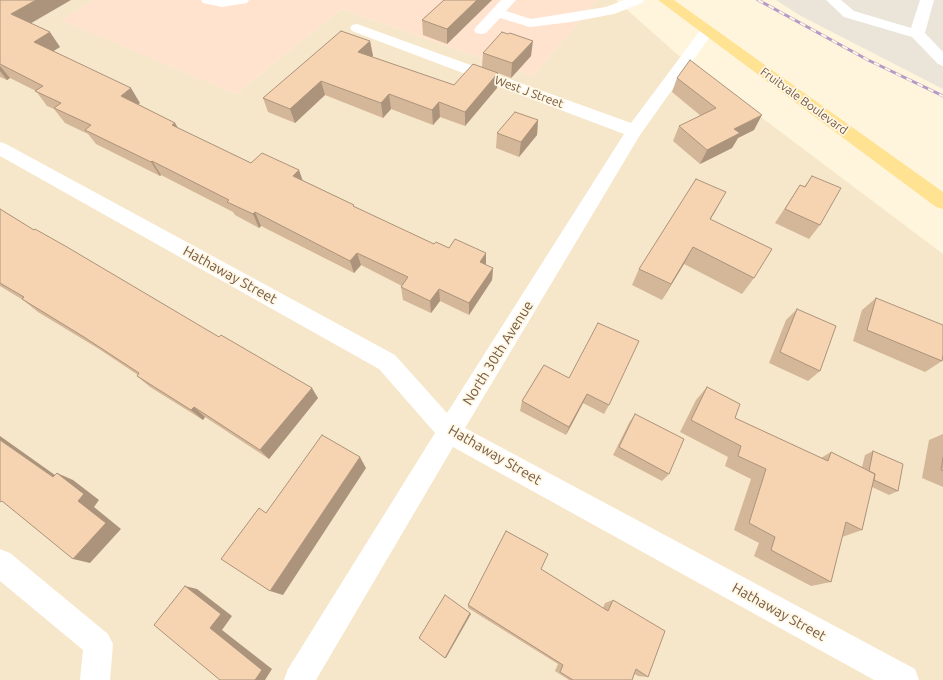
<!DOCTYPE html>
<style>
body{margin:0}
canvas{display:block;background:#fef5dc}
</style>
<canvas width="943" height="680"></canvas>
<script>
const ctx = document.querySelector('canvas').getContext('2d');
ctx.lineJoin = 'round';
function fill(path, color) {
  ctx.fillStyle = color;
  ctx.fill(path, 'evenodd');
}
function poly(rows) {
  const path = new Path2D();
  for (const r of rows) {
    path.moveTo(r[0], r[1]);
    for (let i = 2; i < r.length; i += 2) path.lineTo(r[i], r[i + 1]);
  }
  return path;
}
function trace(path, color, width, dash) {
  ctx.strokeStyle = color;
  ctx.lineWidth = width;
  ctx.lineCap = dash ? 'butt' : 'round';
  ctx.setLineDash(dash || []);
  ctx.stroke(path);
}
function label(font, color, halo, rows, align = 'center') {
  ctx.font = font + ' Ubuntu,sans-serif';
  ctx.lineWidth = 3.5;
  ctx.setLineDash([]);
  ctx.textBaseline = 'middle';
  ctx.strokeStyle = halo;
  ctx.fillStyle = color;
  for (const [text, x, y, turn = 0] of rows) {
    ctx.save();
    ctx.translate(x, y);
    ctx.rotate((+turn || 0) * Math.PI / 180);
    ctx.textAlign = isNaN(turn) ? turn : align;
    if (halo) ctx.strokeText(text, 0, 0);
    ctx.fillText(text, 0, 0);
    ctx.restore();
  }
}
const residential = poly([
 [0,0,94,0,62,20,236,94,341,9,533,76,597,0,616,0,677,54,943,254,943,680,0,680]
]);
const commercial = poly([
 [94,0,597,0,533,76,341,9,236,94,61,20]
]);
const industrial = poly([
 [776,0,943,0,943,89,801,16]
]);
const minor = poly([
 [201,0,249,0,247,3,222,7,203,3,201,0],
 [501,0,516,0,506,11,531,19,606,7,624,0,644,0,642,3,614,14,571,22,530,27,500,18,486,33,481,34,476,33,474,30,476,27,501,0],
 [826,0,841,0,854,11,911,28,920,0,934,0,925,33,943,52,943,66,938,64,912,37,844,17,826,0],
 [357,24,631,123,702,28,707,27,712,28,714,31,640,135,465,428,915,669,919,680,874,680,453,447,316,680,284,680,288,669,435,433,379,369,0,156,0,142,6,144,395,355,447,413,624,134,352,31,350,28,352,25,357,24],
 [0,549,10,553,108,634,113,644,110,680,80,680,83,650,0,581,0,549]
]);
const major = poly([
 [658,0,674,0,943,192,943,209,936,207,658,0]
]);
const rail = poly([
 [758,0,868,60,943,96]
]);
const wall = poly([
 [0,0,31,24,60,47,53,51,140,103,138,104,175,123,178,128,251,163,302,180,354,205,354,207,434,244,493,268,492,280,469,315,440,301,431,313,403,300,401,287,402,286,361,265,354,273,261,226,259,228,235,215,233,212,161,175,160,176,96,144,88,134,65,123,54,109,47,106,36,91,10,78,7,80,0,77],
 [444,0,492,0,447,44,423,35,422,20],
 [370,41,373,56,372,57,454,85,482,67,483,53,531,56,511,78,498,73,497,88,465,126,440,117,433,125,391,109,383,118,325,95,295,123,268,112,263,98],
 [677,78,754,130,738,138,732,148,700,164,673,141,679,126,701,116,672,92],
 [538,120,537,135,519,157,496,148,497,133],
 [812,176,820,225,809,239,775,223,800,185,804,187],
 [0,209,34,230,318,398,269,459,205,417,203,420,150,387,137,376,138,375,99,349,38,312,23,300,0,286],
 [716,210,710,219,754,278,742,294,684,264,662,300,632,285,639,269],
 [876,298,942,361,925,372,853,341,862,310],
 [797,309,820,371,808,381,769,363,786,320],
 [544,365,609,405,604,414,583,403,566,435,520,411,522,401],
 [707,387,735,418,821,458,831,452,862,467,865,455,873,451,898,491,889,495,872,487,862,530,842,537,831,582,811,586,754,556,759,543,734,530,751,479,725,466,728,457,680,432,696,400],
 [635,414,669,474,662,481,613,455,629,423],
 [943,434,943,487,922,478,929,440],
 [541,569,603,608,605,603,613,600,648,677,638,676,635,674,632,680,569,680,555,671,558,664,468,608,468,605]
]);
const shadedWall = poly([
 [36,0,71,0,21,29,11,14],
 [477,0,492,0,447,44,447,29],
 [50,32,60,47,44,57,34,42],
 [370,41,373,56,361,67,358,52],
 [533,41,531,56,511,78,512,63],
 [0,66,10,78,7,80,0,71],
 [498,73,497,88,465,126,465,112],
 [321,81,325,95,295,123,290,109],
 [131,88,140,103,130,110,121,96],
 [389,94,391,109,383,118,381,103],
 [439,102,440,117,433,125,432,110],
 [762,115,754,130,738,138,732,148,700,164,707,150,734,129],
 [538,120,537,135,519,157,521,142],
 [175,123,183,137,172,125],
 [152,161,161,175,160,176,151,162],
 [299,170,304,184,293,176],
 [726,192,716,210,700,237,710,219],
 [255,212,261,226,259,228,253,214],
 [693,247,684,264,662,300,671,284],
 [357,253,361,265,354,273,350,261],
 [486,253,486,266,480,262],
 [493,268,492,280,469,315,469,303],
 [439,289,440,301,431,313,430,301],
 [312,388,318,398,269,459,260,450],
 [587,394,583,403,566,435,569,427],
 [194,407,205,417,203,420,191,410],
 [0,436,69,485,53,477,0,440],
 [360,457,366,468,283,595,270,591],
 [57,473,73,480,99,500,94,507,121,529,90,563,73,559,78,501],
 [185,586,197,589,232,616,222,630,272,669,265,680,255,680,210,628],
 [470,613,471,614,446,658,445,658]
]);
const building = poly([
 [0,0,36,0,11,14,50,32,34,42,131,88,121,96,175,123,172,125,251,163,262,153,299,170,293,176,354,205,353,206,434,244,436,242,449,248,455,239,486,253,480,262,493,268,469,303,439,289,430,301,401,287,408,277,357,253,350,261,255,212,253,214,227,202,229,200,152,161,151,162,85,130,91,125,54,108,61,103,35,91,43,86,0,64,0,0],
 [444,0,477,0,447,29,422,20,444,0],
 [341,31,370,41,358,52,454,85,473,64,498,73,465,112,439,102,432,110,389,94,381,103,321,81,290,109,263,98,341,31],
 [502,32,508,34,510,33,533,41,512,63,483,53,502,32],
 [690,60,762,115,734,129,740,133,707,150,679,126,716,108,677,78,690,60],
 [515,112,538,120,521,142,497,133,515,112],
 [812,176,841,188,820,225,785,209,800,185,805,187,812,176],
 [696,179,726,192,710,219,772,249,754,278,693,247,671,284,639,269,696,179],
 [0,209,34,230,35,229,67,247,219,337,221,335,312,388,260,450,194,407,191,410,137,376,139,373,84,337,22,299,24,297,0,283,0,209],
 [876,298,943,325,943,355,942,361,867,330,876,298],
 [797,309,836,326,820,371,780,352,797,309],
 [598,323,639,341,609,405,587,394,569,427,522,401,544,365,569,378,598,323],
 [707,387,740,404,735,418,828,461,831,452,875,474,862,530,846,522,831,582,771,550,775,537,749,523,766,469,738,456,741,446,691,420,707,387],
 [635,414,684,439,669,474,619,447,635,414],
 [322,435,360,457,270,591,221,559,259,508,266,513,322,435],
 [0,440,53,477,57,473,84,494,78,501,106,523,73,559,2,501,0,502,0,440],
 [873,451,903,464,898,491,874,480,875,474,869,471,873,451],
 [943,458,943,471,941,470,943,458],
 [506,531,548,554,541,569,608,611,613,600,665,631,648,677,636,669,632,680,573,680,560,672,563,665,468,605,506,531],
 [185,586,221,614,210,628,262,670,255,680,220,680,154,625,185,586],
 [445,595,470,613,445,658,419,638,445,595]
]);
const farStreetnames = [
 ["West J Street",529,92,20],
 ["Fruitvale Boulevard",804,101,36]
];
const streetNames = [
 ["Hathaway Street",230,275,29],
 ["North 30th Avenue",498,353,-58],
 ["Hathaway Street",495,455,30],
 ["Hathaway Street",779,612,29]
];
fill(residential, '#f7e7ca');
fill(commercial, '#ffe3cf');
fill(industrial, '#ebe4d9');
fill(minor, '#fff');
fill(major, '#ffe292');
trace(rail, '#b79bc7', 3);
trace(rail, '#fff7e4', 2, [6]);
fill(wall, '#d4b698');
fill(shadedWall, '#ac947c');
fill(building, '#f6d4b1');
trace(building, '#ac947c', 1);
label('12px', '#755a43', '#fff7e4', farStreetnames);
label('14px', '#755a43', '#fff7e4', streetNames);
</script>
